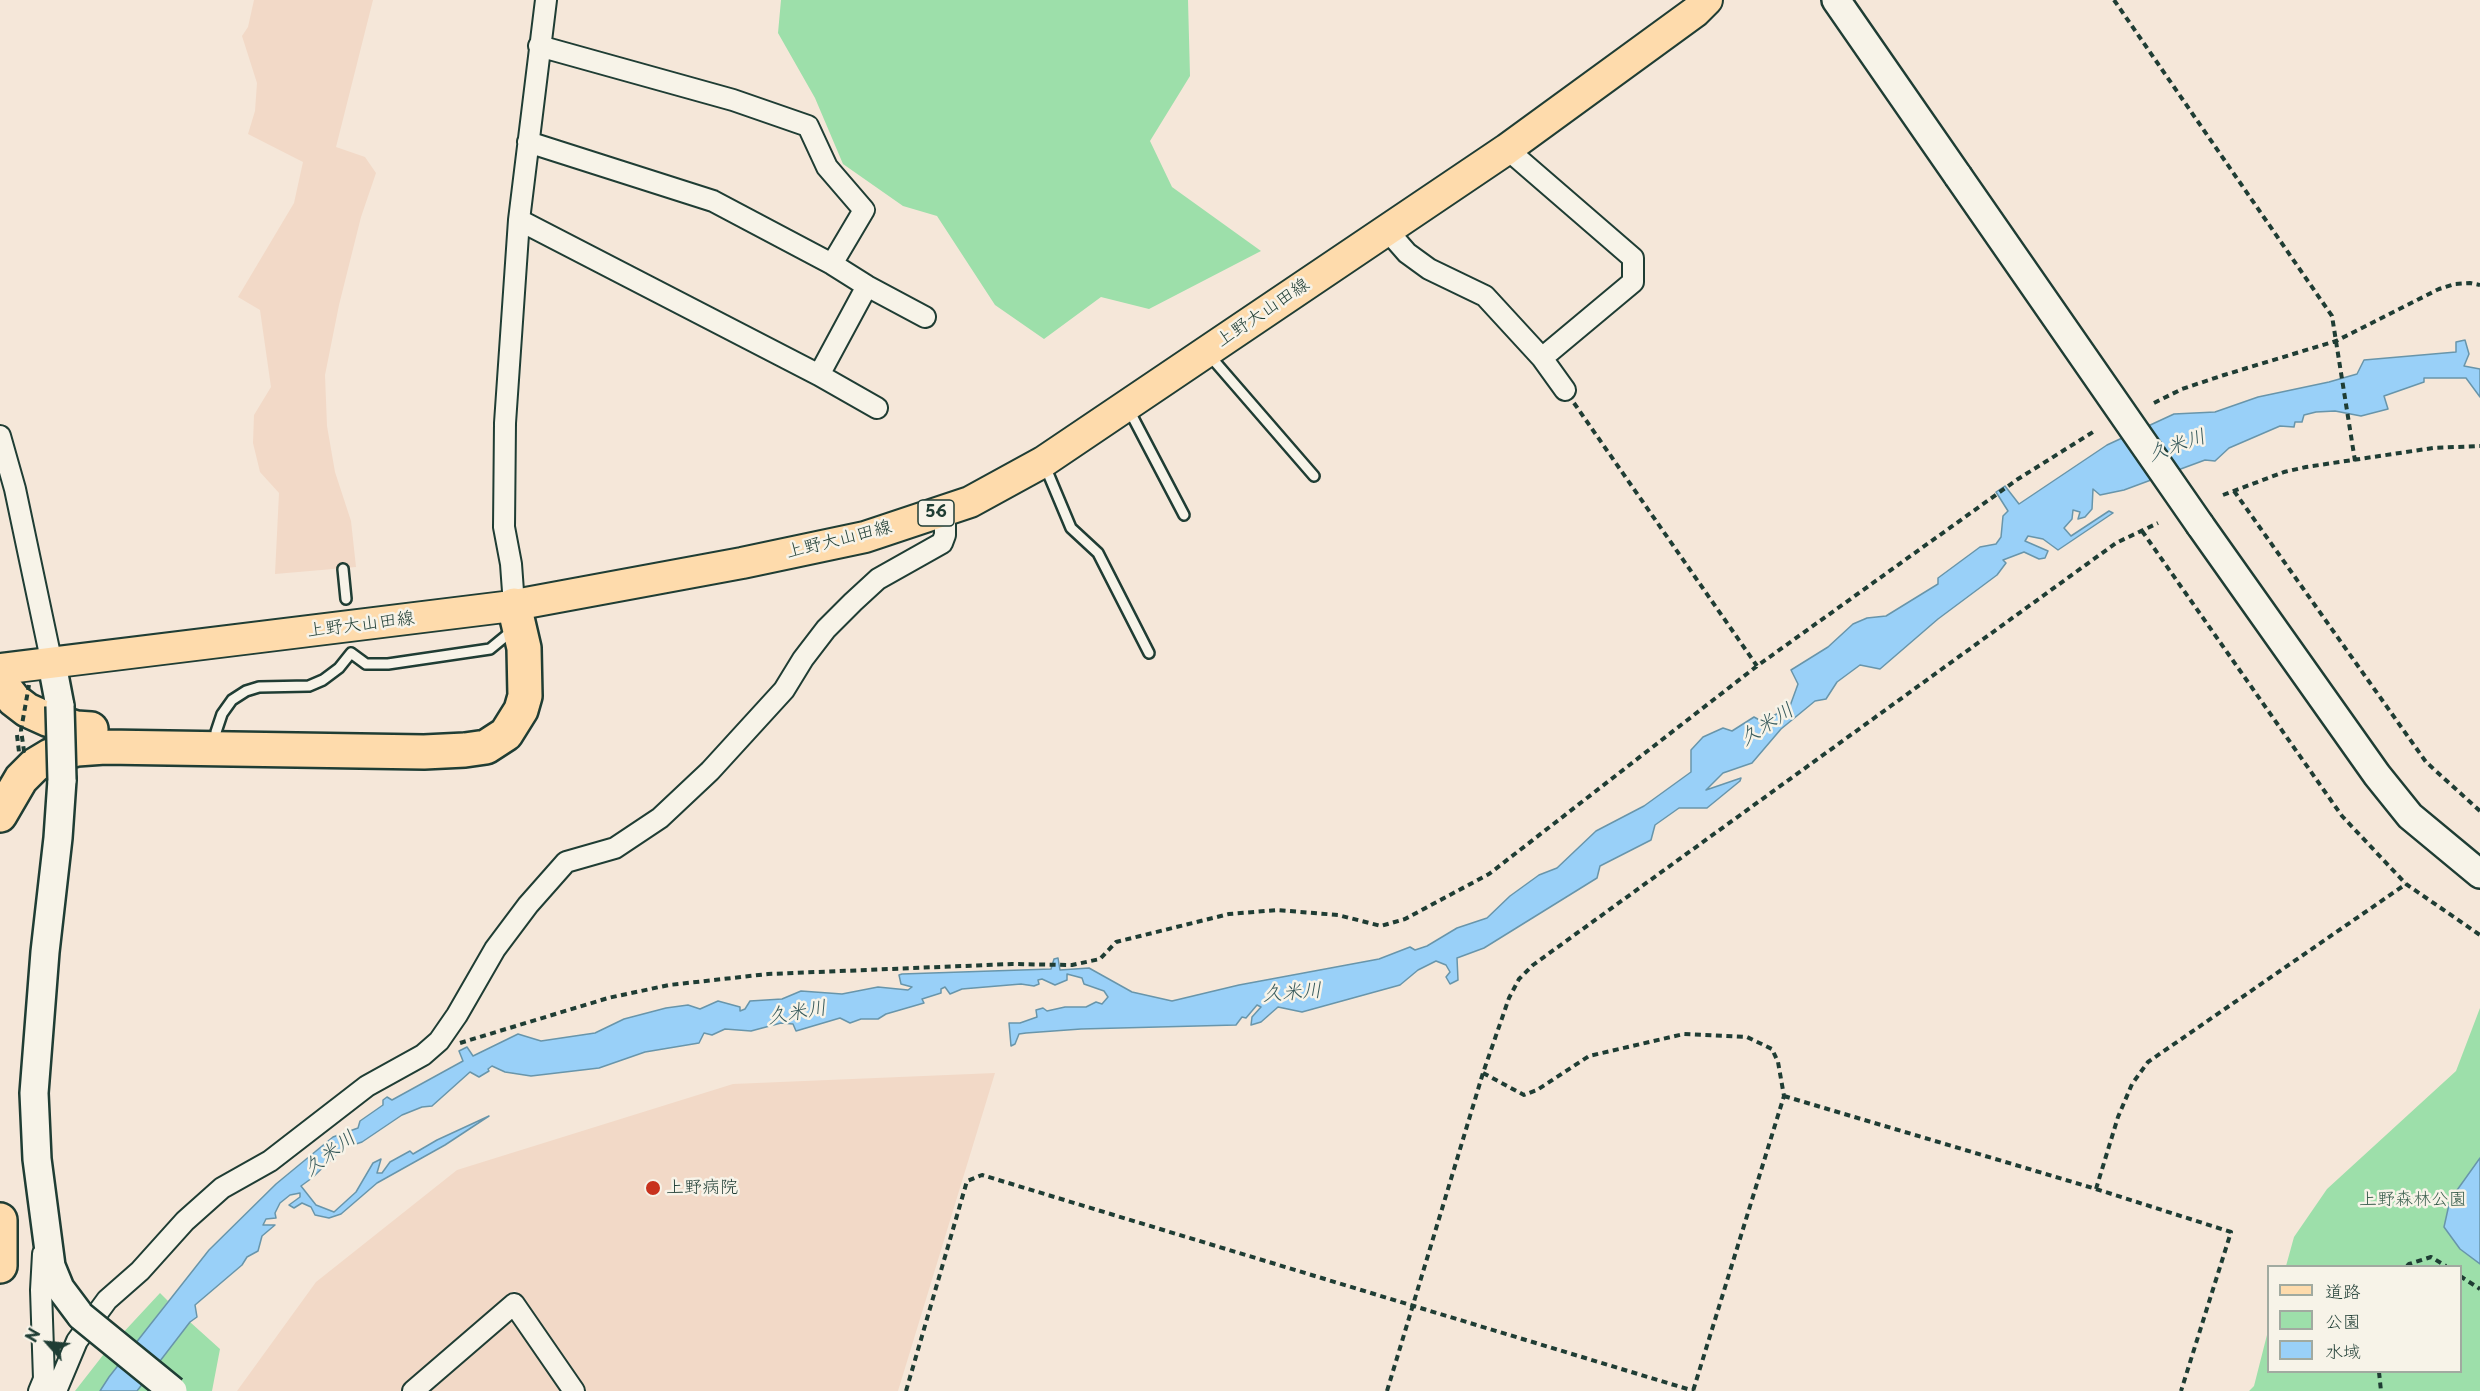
<!DOCTYPE html>
<meta charset="utf-8">
<style>
body{margin:0}
#map{position:relative;width:2480px;height:1391px;overflow:hidden;background:#f5e7d9;font-family:"Playpen Sans","Klee One",sans-serif}
canvas{display:block}
.legend{position:absolute;left:2267px;top:1265px;width:195px;height:108px;box-sizing:border-box;background:#f7f3e8;border:2px solid #a1aaa0;margin:0;padding:8px 10px;list-style:none;font-size:18px;color:#1f3d34}
.legend li{display:flex;align-items:center;gap:12px;height:30px}
.legend b{width:30px;border:2px solid #a1aaa0}
.north{position:absolute;left:18px;top:1313px;width:60px;height:60px;-webkit-text-stroke:4px #f7f3e8;paint-order:stroke;rotate:297deg;font-size:16px;font-weight:700;line-height:24px;text-align:center;color:#1f3d34}
.north::after{content:'';display:block;margin:auto;width:21px;height:27px;background:#1f3d34;clip-path:polygon(50% 0,100% 100%,50% 72%,0 100%)}
</style>
<div id="map">
<canvas width="2480" height="1391"></canvas>
<ul class="legend">
<li><b style="height:8px;background:#fedbac"></b>道路</li>
<li><b style="height:16px;background:#9ddfaa"></b>公園</li>
<li><b style="height:16px;background:#99d0f8"></b>水域</li>
</ul>
<div class="north">N</div>
</div>
<script>
const ctx = document.querySelector('canvas').getContext('2d');
ctx.lineJoin = 'round';
function fill(path, color) {
  ctx.fillStyle = color;
  ctx.fill(path, 'evenodd');
}
function poly(rows) {
  const path = new Path2D();
  for (const r of rows) {
    path.moveTo(r[0], r[1]);
    for (let i = 2; i < r.length; i += 2) path.lineTo(r[i], r[i + 1]);
  }
  return path;
}
function trace(path, color, width, dash) {
  ctx.strokeStyle = color;
  ctx.lineWidth = width;
  ctx.lineCap = dash ? 'butt' : 'round';
  ctx.setLineDash(dash || []);
  ctx.stroke(path);
}
function label(font, color, halo, rows, align = 'center') {
  ctx.font = font + ' "Playpen Sans","Klee One",sans-serif';
  ctx.lineWidth = 5;
  ctx.setLineDash([]);
  ctx.textBaseline = 'middle';
  ctx.strokeStyle = halo;
  ctx.fillStyle = color;
  for (const [text, x, y, turn = 0] of rows) {
    ctx.save();
    ctx.translate(x, y);
    ctx.rotate((+turn || 0) * Math.PI / 180);
    ctx.textAlign = isNaN(turn) ? turn : align;
    if (halo) ctx.strokeText(text, 0, 0);
    ctx.fillText(text, 0, 0);
    ctx.restore();
  }
}
const built = poly([
 [254,0,373,0,336,147,365,157,376,173,361,217,339,305,325,375,327,426,335,472,351,521,356,567,275,574,279,493,260,472,253,443,254,415,271,387,260,310,238,297,294,203,303,162,248,134,255,111,257,83,242,36,248,27],
 [995,1073,898,1391,581,1391,515,1290,405,1391,237,1391,316,1282,457,1170,733,1084],
 [513,1318,566,1391,431,1391]
]);
const green = poly([
 [781,0,1188,0,1190,76,1150,141,1172,187,1261,251,1149,309,1101,297,1044,339,995,305,937,216,903,206,843,164,815,98,778,33],
 [2480,1008,2480,1391,2249,1391,2254,1386,2268,1331,2268,1372,2460,1372,2460,1266,2286,1266,2294,1237,2327,1189,2456,1071],
 [160,1293,168,1301,100,1391,75,1391,107,1350],
 [190,1322,220,1349,212,1391,137,1391]
]);
const water = poly([
 [2465,340,2469,354,2464,366,2480,369,2480,397,2466,378,2424,378,2424,382,2384,396,2388,409,2361,416,2335,411,2316,412,2304,415,2302,422,2295,422,2294,427,2280,426,2229,448,2215,461,2205,460,2124,490,2100,495,2093,489,2092,509,2085,517,2078,519,2080,512,2073,510,2072,519,2064,528,2071,536,2109,511,2113,513,2058,550,2043,539,2028,536,2025,541,2048,551,2045,558,2039,559,2024,552,2003,560,2006,563,1997,575,1938,619,1880,669,1860,665,1837,682,1826,699,1815,701,1781,729,1752,763,1723,773,1706,790,1741,778,1740,781,1707,808,1679,808,1655,825,1651,840,1600,866,1597,878,1484,948,1457,958,1458,980,1450,984,1446,977,1450,972,1446,965,1436,961,1418,970,1400,985,1302,1012,1278,1007,1261,1022,1251,1025,1252,1017,1261,1007,1257,1005,1246,1018,1242,1017,1236,1025,1081,1029,1026,1033,1019,1034,1015,1044,1011,1046,1009,1023,1020,1023,1037,1017,1036,1010,1043,1008,1047,1011,1065,1007,1086,1007,1096,1002,1102,1004,1108,997,1104,991,1084,984,1082,978,1067,974,1067,980,1055,985,1042,979,1038,980,1039,984,1034,986,1021,984,962,989,950,994,945,987,941,989,941,993,922,999,924,1003,886,1014,878,1019,861,1019,850,1023,840,1018,796,1031,793,1024,781,1023,751,1031,725,1029,712,1035,704,1033,699,1043,645,1052,599,1068,531,1076,505,1072,492,1066,488,1069,489,1071,479,1077,470,1072,432,1106,422,1107,402,1115,362,1142,353,1145,351,1141,346,1141,344,1147,312,1178,301,1186,316,1205,334,1212,356,1192,373,1163,381,1159,377,1173,382,1173,390,1162,410,1151,413,1154,437,1140,489,1116,445,1145,377,1183,341,1214,329,1218,315,1215,311,1207,302,1203,294,1208,289,1205,300,1197,300,1193,290,1195,280,1203,275,1213,276,1218,266,1219,263,1225,275,1225,262,1236,258,1251,247,1257,242,1265,195,1305,197,1317,190,1322,137,1391,100,1391,109,1377,209,1250,276,1184,333,1137,358,1128,360,1121,383,1105,383,1100,387,1097,392,1100,463,1061,459,1051,467,1047,473,1056,518,1034,541,1041,595,1033,624,1019,666,1008,688,1005,700,1009,718,1001,740,1007,740,1011,745,1009,750,1001,782,999,801,991,842,994,878,987,908,990,912,987,901,984,899,975,902,974,1051,969,1054,959,1058,958,1060,970,1089,968,1132,992,1172,1001,1239,985,1379,959,1410,947,1415,950,1427,946,1457,928,1487,918,1510,896,1539,875,1557,868,1596,831,1644,806,1691,772,1691,750,1703,737,1723,728,1732,731,1754,717,1763,722,1790,706,1798,684,1791,670,1828,647,1853,624,1867,618,1886,616,1938,584,1938,578,1980,547,1996,544,2001,537,2003,516,2008,511,1996,492,2005,486,2019,504,2107,445,2174,414,2215,412,2258,397,2329,382,2357,374,2364,360,2456,352,2456,342,2465,340],
 [2480,1158,2480,1264,2460,1249,2444,1227,2450,1200,2480,1158]
]);
const path = poly([
 [2114,0,2332,316,2355,461],
 [1574,403,1757,666],
 [2154,403,2182,389,2224,375,2336,341,2439,289,2455,284,2470,283,2480,285],
 [2234,491,2426,762,2480,811],
 [2223,495,2284,472,2306,467,2433,448,2480,446],
 [2142,531,2342,816,2406,884,2480,935],
 [460,1043,608,998,669,985,768,974,1012,964,1072,965,1100,959,1116,942,1229,914,1277,910,1338,915,1381,926,1405,919,1489,874,1757,666,2018,479,2093,432],
 [1483,1073,1524,1095,1537,1090,1589,1056,1684,1034,1747,1037,1772,1049,1778,1062,1784,1096,1693,1391],
 [1784,1096,2096,1189,2118,1117,2132,1084,2148,1062,2406,884],
 [2096,1189,2231,1232,2181,1391],
 [2407,1266,2409,1264,2431,1257,2446,1266],
 [2460,1276,2480,1289],
 [2379,1372,2381,1391],
 [906,1391,967,1181,982,1175,1694,1391],
 [1387,1391,1483,1073,1509,998,1519,979,1533,965,2116,543,2158,523]
]);
const lane = poly([
 [1210,356,1314,476],
 [1128,408,1184,515],
 [1045,466,1071,528,1098,553,1149,653],
 [343,569,346,599],
 [216,732,222,714,232,700,246,691,259,687,309,686,323,680,339,668,351,653,366,664,388,664,490,649,507,635]
]);
const street = poly([
 [539,46,733,100,808,126,827,167,864,210,832,264],
 [528,142,713,201,832,264,867,286,925,317],
 [1507,149,1633,258,1633,282,1542,358],
 [519,220,819,375,877,408],
 [1386,229,1407,253,1429,269,1485,296,1542,358,1565,390],
 [819,375,867,286],
 [0,436,15,489,52,664],
 [514,605,511,564,504,527,505,423,519,220,546,0],
 [39,1391,44,1379,41,1290,43,1254],
 [56,1391,77,1341,107,1300,140,1271,185,1221,222,1188,270,1161,367,1086,423,1055,439,1041,457,1015,495,949,528,905,566,862,615,848,660,818,710,771,784,690,803,659,826,629,853,602,878,579,942,543,945,535,945,523,940,512],
 [413,1391,514,1304,574,1391]
]);
const secondary = poly([
 [1836,0,1958,176],
 [2200,525,2377,775,2410,816,2480,874],
 [52,664,60,706],
 [62,780,58,838,45,952,34,1093,37,1159,51,1266,60,1288,81,1316]
]);
const primary = poly([
 [0,669,504,607,742,563,865,537,970,502,1043,462,1507,149,1695,12,1707,0]
]);
const highway = poly([
 [0,682,14,700,27,710,47,719,76,728,91,729],
 [0,815,21,779,35,765,50,756,77,749,105,747,424,752,465,750,486,747,506,734,521,710,525,696,524,648,514,605],
 [0,1220,0,1266]
]);
const pathBridge = poly([
 [17,735,19,752,24,751,21,730,29,685]
]);
const secondaryBridge = poly([
 [1958,176,2200,525],
 [60,706,62,780],
 [81,1316,173,1391]
]);
const markers = [
 [653,1188,8,"#c8321e"]
];
const shields = [
 [936,513,36]
];
const shieldNames = [
 ["56",936,513]
];
const streetNames = [
 ["上野大山田線",1263,313,-34],
 ["上野大山田線",839,540,-14],
 ["上野大山田線",361,625,-7]
];
const poiNames = [
 ["上野病院",666,1188]
];
const parkNames = [
 ["上野森林公園",2413,1200]
];
const waterNames = [
 ["久米川",2177,446,-19],
 ["久米川",1767,725,-33],
 ["久米川",1292,993,-4],
 ["久米川",797,1013,-9],
 ["久米川",330,1154,-37]
];
fill(built, '#f2d9c7');
fill(green, '#9ddfaa');
fill(water, '#99d0f8');
trace(water, '#6895aa', 1.5);
trace(lane, '#1f3d34', 14);
trace(street, '#1f3d34', 24);
trace(secondary, '#1f3d34', 32);
trace(primary, '#1f3d34', 34);
trace(highway, '#1f3d34', 38);
trace(path, '#1f3d34', 4, [6, 4.5]);
trace(lane, '#f7f3e8', 9);
trace(street, '#f7f3e8', 20);
trace(secondary, '#f7f3e8', 27);
trace(primary, '#fedbac', 30);
trace(highway, '#fedbac', 33);
trace(secondaryBridge, '#1f3d34', 32, []);
trace(pathBridge, '#1f3d34', 4, [6, 4.5]);
trace(secondaryBridge, '#f7f3e8', 27);
for (const [x, y, r, color] of markers) {
  const dot = new Path2D();
  dot.arc(x, y, r, 0, 2 * Math.PI);
  ctx.fillStyle = color;
  ctx.fill(dot);
  trace(dot, '#f7f3e8', 2);
}
for (const [x, y, w] of shields) {
  const box = new Path2D();
  box.roundRect(x - w / 2, y - 13, w, 26, 4.5);
  ctx.fillStyle = '#f7f3e8';
  ctx.fill(box);
  trace(box, '#1f3d34', 1.5);
}
label('bold 16px', '#1f3d34', null, shieldNames);
label('18px', '#1f3d34', '#f7f3e8', streetNames);
label('18px', '#1f3d34', '#f7f3e8', poiNames, 'left');
label('18px', '#385d4c', '#f7f3e8', parkNames);
label('italic 20px', '#375a5b', '#f7f3e8', waterNames);
</script>
